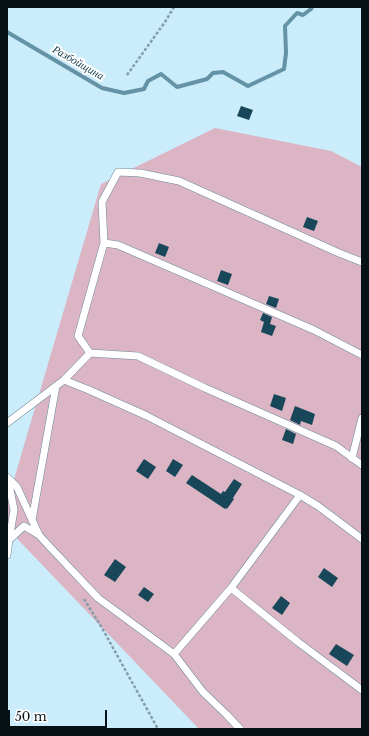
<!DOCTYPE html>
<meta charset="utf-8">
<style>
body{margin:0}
#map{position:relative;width:369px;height:736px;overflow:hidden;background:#cbecfa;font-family:"Libre Baskerville",serif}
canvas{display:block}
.frame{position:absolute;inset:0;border:8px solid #061116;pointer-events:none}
.scale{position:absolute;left:8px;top:710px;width:99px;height:18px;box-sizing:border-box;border:2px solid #061116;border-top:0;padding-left:5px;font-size:12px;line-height:14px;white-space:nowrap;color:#061116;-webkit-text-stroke:3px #fff;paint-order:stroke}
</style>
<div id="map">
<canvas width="369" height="736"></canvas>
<div class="frame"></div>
<div class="scale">50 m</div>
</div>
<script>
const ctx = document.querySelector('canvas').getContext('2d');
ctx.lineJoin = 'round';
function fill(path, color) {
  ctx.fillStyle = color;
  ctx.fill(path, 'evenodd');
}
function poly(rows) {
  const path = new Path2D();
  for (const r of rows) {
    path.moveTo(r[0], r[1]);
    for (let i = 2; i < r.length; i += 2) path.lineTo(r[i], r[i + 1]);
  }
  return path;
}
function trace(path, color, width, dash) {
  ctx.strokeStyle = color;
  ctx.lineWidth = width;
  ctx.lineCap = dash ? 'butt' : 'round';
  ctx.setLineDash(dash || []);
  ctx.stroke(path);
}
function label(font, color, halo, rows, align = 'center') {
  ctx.font = font + ' "Libre Baskerville",serif';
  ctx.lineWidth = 4;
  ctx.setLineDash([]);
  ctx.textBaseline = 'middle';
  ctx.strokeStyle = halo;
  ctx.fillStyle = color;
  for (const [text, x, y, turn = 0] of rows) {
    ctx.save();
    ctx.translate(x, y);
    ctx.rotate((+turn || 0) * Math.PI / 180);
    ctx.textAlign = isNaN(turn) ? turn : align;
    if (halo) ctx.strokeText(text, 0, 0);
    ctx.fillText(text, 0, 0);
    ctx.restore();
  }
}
const green = poly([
 [215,128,331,151,362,167,362,729,199,729,7,528,7,503,101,184]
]);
const stream = poly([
 [7,32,102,88,124,93,144,89,148,81,161,74,177,87,207,79,213,73,223,72,248,86,284,69,286,53,285,26,297,13,303,15,311,9,312,7]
]);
const building = poly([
 [241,106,253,110,249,120,237,116],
 [307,217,318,221,314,231,303,227],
 [159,243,169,247,165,257,155,253],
 [221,270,232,274,228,285,217,281],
 [269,296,279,299,276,308,266,304],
 [263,313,272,317,270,324,276,326,272,336,261,332,264,322,260,320],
 [274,394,286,398,282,411,270,406],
 [295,406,315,414,312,425,301,421,300,425,290,420],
 [286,429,296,434,293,444,282,440],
 [144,459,156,467,148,479,136,471],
 [173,459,183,465,175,477,166,471],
 [192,475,221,494,223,491,225,492,234,479,242,484,233,498,234,499,227,509,226,508,225,509,186,483],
 [115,559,126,567,115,582,104,575],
 [324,568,338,578,332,587,318,577],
 [144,587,154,594,148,602,138,595],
 [281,596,290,603,282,615,272,608],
 [336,644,354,655,347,666,329,654]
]);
const path = poly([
 [127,75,165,22,174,7],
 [84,599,102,628,158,729]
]);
const service = poly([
 [104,243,118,245,314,330,362,355],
 [90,353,78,336,104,243,102,202,118,172,140,173,179,181,339,253,362,262],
 [64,380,89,390,147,416,300,495,318,506,362,539],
 [7,423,64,380,90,353,138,356,205,388,336,446,362,465],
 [352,458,362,418],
 [7,477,17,487,39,535,49,546,98,598,174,654,203,692,227,715,240,729],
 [32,520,56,386],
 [9,540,24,526,39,535],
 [7,555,9,540,14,510,8,479],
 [231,588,298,642,362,690],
 [174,654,231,588,300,495]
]);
const waterNames = [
 ["Разбойщина",78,63,30]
];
fill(green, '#dcb5c5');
trace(stream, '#6492a7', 4);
fill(building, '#174759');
trace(service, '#6d8b99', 8);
trace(path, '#849da8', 2.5, [3, 2]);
trace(service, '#fff', 7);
label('italic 11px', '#123c4c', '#fff', waterNames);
</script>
